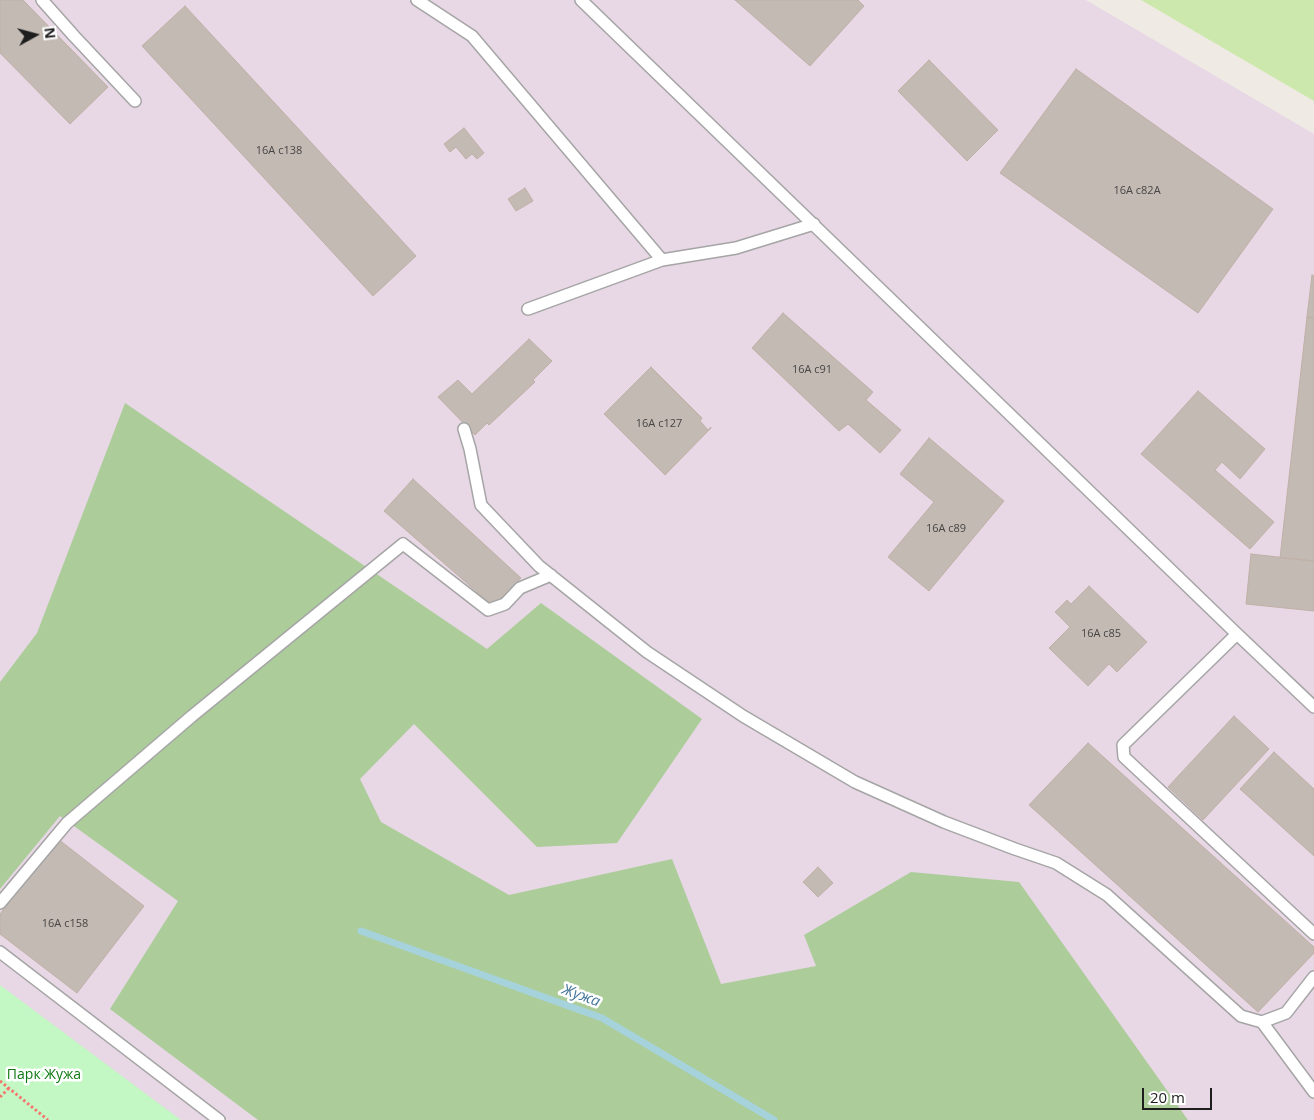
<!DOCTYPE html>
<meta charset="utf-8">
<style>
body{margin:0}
#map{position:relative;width:1314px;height:1120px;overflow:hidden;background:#efebe4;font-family:"Open Sans",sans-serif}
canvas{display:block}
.north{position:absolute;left:10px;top:10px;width:50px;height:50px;-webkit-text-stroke:4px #fff;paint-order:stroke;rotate:83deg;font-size:14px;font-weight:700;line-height:20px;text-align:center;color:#1e1e1e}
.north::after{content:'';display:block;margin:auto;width:18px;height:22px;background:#1e1e1e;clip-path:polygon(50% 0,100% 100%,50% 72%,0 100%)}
.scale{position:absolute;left:1142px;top:1088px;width:70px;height:22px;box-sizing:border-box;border:2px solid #1e1e1e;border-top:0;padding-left:6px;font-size:15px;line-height:18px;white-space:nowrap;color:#1e1e1e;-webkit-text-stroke:4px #fff;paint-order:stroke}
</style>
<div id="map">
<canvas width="1314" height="1120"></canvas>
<div class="north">N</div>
<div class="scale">20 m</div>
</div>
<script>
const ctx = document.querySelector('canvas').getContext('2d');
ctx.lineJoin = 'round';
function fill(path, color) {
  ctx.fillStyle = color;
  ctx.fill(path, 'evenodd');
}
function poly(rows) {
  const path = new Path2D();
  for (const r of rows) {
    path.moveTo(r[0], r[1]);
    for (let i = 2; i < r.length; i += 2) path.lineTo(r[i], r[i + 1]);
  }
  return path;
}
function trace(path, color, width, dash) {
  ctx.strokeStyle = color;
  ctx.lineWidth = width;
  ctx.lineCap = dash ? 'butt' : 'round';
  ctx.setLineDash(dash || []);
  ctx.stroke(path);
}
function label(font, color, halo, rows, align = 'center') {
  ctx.font = font + ' "Open Sans",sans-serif';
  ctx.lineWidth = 5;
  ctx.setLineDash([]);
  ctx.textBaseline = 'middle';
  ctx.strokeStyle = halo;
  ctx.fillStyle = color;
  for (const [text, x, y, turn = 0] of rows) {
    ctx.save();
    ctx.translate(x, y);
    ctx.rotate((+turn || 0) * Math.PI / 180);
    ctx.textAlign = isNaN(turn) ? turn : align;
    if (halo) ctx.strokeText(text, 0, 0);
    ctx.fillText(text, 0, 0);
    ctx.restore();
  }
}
const industrial = poly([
 [0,0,1086,0,1314,134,1314,1120,173,1120,0,993]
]);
const grass = poly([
 [1141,0,1314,0,1314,101]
]);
const forest = poly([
 [125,403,487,649,541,603,702,719,617,843,537,847,414,724,360,779,381,822,509,895,672,859,721,984,816,966,804,935,911,872,1019,882,1188,1120,258,1120,110,1009,178,901,60,816,0,889,0,682,37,633]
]);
const park = poly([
 [0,985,181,1120,0,1120]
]);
const stream = poly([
 [361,931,602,1018,774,1120]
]);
const building = poly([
 [0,0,23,0,108,87,70,124,0,53,0,0],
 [735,0,858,0,864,6,810,66,735,0],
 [185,6,416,256,373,296,142,46,185,6],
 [929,60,998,130,967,161,898,91,929,60],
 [1076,69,1273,209,1198,313,1000,173,1076,69],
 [464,128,484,153,477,159,472,154,466,159,456,147,450,152,444,144,464,128],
 [525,188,533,201,516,211,508,199,525,188],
 [1312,275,1314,276,1314,318,1307,317,1312,275],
 [783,313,873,392,866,400,901,430,880,453,848,424,839,431,752,348,783,313],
 [1307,317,1314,318,1314,561,1280,558,1307,317],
 [529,339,552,361,533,380,535,382,489,425,487,423,475,435,438,397,458,380,472,394,529,339],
 [651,367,702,418,700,421,708,430,711,427,711,428,665,475,604,414,651,367],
 [1198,391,1265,449,1240,479,1222,462,1215,470,1274,522,1250,549,1141,454,1198,391],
 [929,438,1004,501,929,591,888,557,934,502,900,474,929,438],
 [413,479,521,578,493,606,384,511,413,479],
 [1251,554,1314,561,1314,611,1246,604,1251,554],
 [1089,586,1147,642,1117,672,1109,664,1088,686,1049,648,1070,627,1055,612,1067,600,1071,604,1089,586],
 [1234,716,1269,749,1203,820,1168,787,1234,716],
 [1088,743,1314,947,1314,953,1258,1012,1029,805,1088,743],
 [1274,752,1314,789,1314,856,1240,789,1274,752],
 [58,839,144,906,77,993,0,934,0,914,58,839],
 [818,867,833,883,818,897,803,882,818,867]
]);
const path = poly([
 [0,1081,48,1120],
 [0,1097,9,1088]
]);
const service = poly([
 [42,0,74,36,135,101],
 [417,0,472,36,662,260],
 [581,0,1237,634,1314,707],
 [528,309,662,260,736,248,814,224],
 [464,429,470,449,481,505,539,566,647,652,743,716,855,782,944,822,1015,849,1056,863,1107,895,1241,1016,1262,1022,1286,1013,1314,977],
 [1237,634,1123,745,1124,757,1314,934],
 [0,903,67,823,192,716,403,544,488,610,505,604,520,588,551,575],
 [0,952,219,1120],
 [1262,1022,1314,1092]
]);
const numberNames = [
 ["16А с138",279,151],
 ["16А с82А",1137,191],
 ["16А с91",812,370],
 ["16А с127",659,424],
 ["16А с89",946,529],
 ["16А с85",1101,634],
 ["16А с158",65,924]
];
const parkNames = [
 ["Парк Жужа",44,1075]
];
const waterNames = [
 ["Жужа",581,996,20]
];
fill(industrial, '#e8d7e5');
fill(grass, '#cde8ac');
fill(forest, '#accd9a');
fill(park, '#c3f8c4');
trace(stream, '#a6d2db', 7);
fill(building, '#c3bab4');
trace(building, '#c0b1a7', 1);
trace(service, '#a5a5a5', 14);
trace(path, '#f5756f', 3, [2.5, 2.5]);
trace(service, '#fff', 11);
label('11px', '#474544', null, numberNames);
label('14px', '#0f7911', '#fff', parkNames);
label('italic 15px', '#47779c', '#fff', waterNames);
</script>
